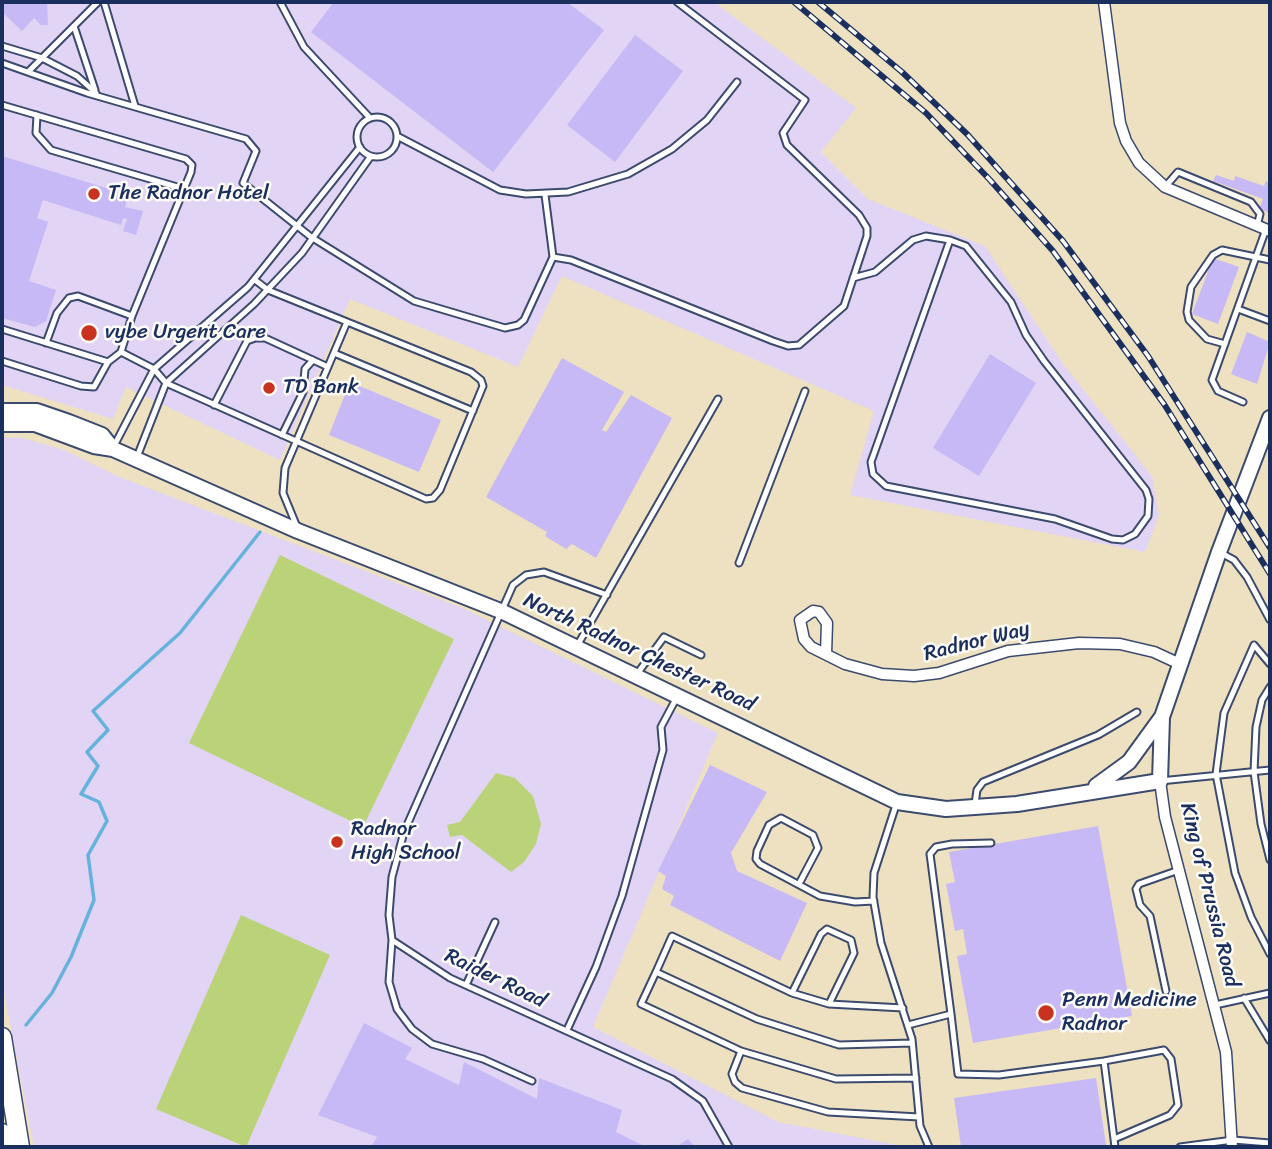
<!DOCTYPE html>
<style>
body{margin:0}
#map{position:relative;width:1272px;height:1149px;overflow:hidden;background:#eee1c2;font-family:Sriracha,sans-serif}
canvas{display:block}
.frame{position:absolute;inset:0;border:4px solid #1b2f5e;pointer-events:none}
</style>
<div id="map">
<canvas width="1272" height="1149"></canvas>
<div class="frame"></div>
</div>
<script>
const ctx = document.querySelector('canvas').getContext('2d');
ctx.lineJoin = 'round';
function fill(path, color) {
  ctx.fillStyle = color;
  ctx.fill(path, 'evenodd');
}
function poly(rows) {
  const path = new Path2D();
  for (const r of rows) {
    if (r.length === 3) {
      path.moveTo(r[0] + r[2], r[1]);
      path.arc(r[0], r[1], r[2], 0, 2 * Math.PI);
      continue;
    }
    path.moveTo(r[0], r[1]);
    for (let i = 2; i < r.length; i += 2) path.lineTo(r[i], r[i + 1]);
  }
  return path;
}
function trace(path, color, width, dash) {
  ctx.strokeStyle = color;
  ctx.lineWidth = width;
  ctx.lineCap = dash ? 'butt' : 'round';
  ctx.setLineDash(dash || []);
  ctx.stroke(path);
}
function label(font, color, halo, rows, align = 'center') {
  ctx.font = font + ' Sriracha,sans-serif';
  ctx.lineWidth = 5;
  ctx.setLineDash([]);
  ctx.textBaseline = 'middle';
  ctx.strokeStyle = halo;
  ctx.fillStyle = color;
  for (const [text, x, y, turn = 0] of rows) {
    ctx.save();
    ctx.translate(x, y);
    ctx.rotate((+turn || 0) * Math.PI / 180);
    ctx.textAlign = isNaN(turn) ? turn : align;
    if (halo) ctx.strokeText(text, 0, 0);
    ctx.fillText(text, 0, 0);
    ctx.restore();
  }
}
const built = poly([
 [2,2,714,2,856,108,821,152,868,199,985,246,1063,364,1152,476,1159,515,1145,552,850,495,874,411,562,276,518,367,350,299,280,460,126,387,113,419,2,385],
 [2,437,22,438,64,450,119,477,460,607,718,733,593,1027,778,1122,907,1147,34,1147,2,982]
]);
const green = poly([
 [280,555,454,639,363,827,189,743],
 [496,773,515,778,533,796,541,824,536,844,524,862,511,872,462,835,450,837,447,825,460,822],
 [241,915,330,955,246,1147,156,1109]
]);
const stream = poly([
 [26,1025,52,993,71,957,94,900,88,855,107,821,99,802,81,794,98,766,87,752,108,730,93,711,180,633,260,532]
]);
const building = poly([
 [2,2,47,2,48,25,41,25,34,18,22,31,2,12],
 [334,2,567,2,604,30,493,172,311,32],
 [635,35,683,71,615,162,567,125],
 [2,156,129,195,125,207,143,211,136,235,123,231,127,219,123,218,121,225,43,200,37,218,48,222,29,281,56,290,46,321,35,327,2,318],
 [1216,175,1234,181,1235,176,1264,186,1266,181,1270,183,1270,213,1259,209,1263,199,1213,181],
 [1213,258,1239,267,1218,324,1192,314],
 [1247,332,1270,342,1257,384,1231,374],
 [990,354,1036,383,979,476,933,448],
 [562,358,624,392,602,430,606,432,631,395,672,418,596,558,572,544,566,549,545,536,547,532,486,497],
 [350,382,441,420,419,472,329,435],
 [710,765,767,792,731,853,737,871,807,903,780,961,670,905,674,896,662,889,666,876,658,871],
 [1098,826,1132,1016,973,1043,957,956,967,954,963,929,955,931,946,884,955,882,949,852],
 [364,1023,412,1048,405,1059,459,1085,464,1062,537,1099,539,1078,622,1110,616,1132,646,1147,371,1147,377,1137,318,1115],
 [1096,1078,1106,1145,961,1147,954,1098],
 [688,1139,695,1147,676,1147]
]);
const service = poly([
 [104,2,135,106],
 [280,2,304,47,370,118],
 [74,26,95,90],
 [2,46,42,58,77,76,96,93],
 [2,63,87,93,246,139,256,151,243,183,311,237,414,301,505,328,518,325,524,320,553,257],
 [28,72,98,2],
 [2,105,186,159,192,165,191,172,132,316,121,352,154,369,166,383,426,499,433,498,440,490,483,386,481,380,471,372,268,290,255,280],
 [37,115,36,133,51,150,184,189],
 [377,137,20],
 [397,136,500,190,526,194,568,192,628,174,672,149,707,120,737,82],
 [1165,187,1178,172,1251,202,1260,214,1257,226],
 [545,195,553,257,571,260,773,341,788,346,799,345,844,306,867,236,867,228,859,215,787,145,783,133,805,100,677,2],
 [853,278,875,272,913,240,926,236,950,240,966,246,1011,302,1026,335,1044,361,1146,490,1149,499,1148,516,1135,534,1123,540,1112,539,1055,519,886,486,873,474,871,462,950,240],
 [1238,309,1270,321],
 [2,329,108,362,121,352],
 [46,343,57,313,69,298,78,296,132,316],
 [1225,344,1207,339,1189,320,1187,312,1191,287,1213,255,1222,250,1270,260],
 [334,353,473,411],
 [2,361,81,386,94,387,108,362],
 [1243,402,1218,391,1212,380,1266,229],
 [214,405,247,341,255,338,265,338,328,367],
 [282,435,303,392,305,369,313,360],
 [114,446,154,369,248,287,360,147],
 [137,457,166,383,254,304,302,253,371,156],
 [297,527,283,493,285,468,347,322],
 [1221,553,1234,560,1247,577,1270,620],
 [739,563,805,391],
 [607,595,544,572,526,575,513,585,404,832,392,877,389,915,392,940,450,978,672,1079,703,1101,729,1147],
 [577,646,718,399],
 [1270,664,1254,645,1224,713,1216,774,1235,873,1251,917,1270,954],
 [637,674,664,637,701,655],
 [1270,687,1262,700,1256,727,1254,772,1261,824,1270,860],
 [1160,781,1270,770],
 [975,804,977,790,983,782,1098,735,1137,712],
 [896,805,874,873,873,897,881,943,912,1039,920,1126,929,1147],
 [799,884,818,848,813,835,781,818,769,825,757,851,756,859,760,864,820,896,855,902,874,901],
 [392,940,389,982,397,1009,412,1029,432,1044,483,1059,532,1081],
 [656,972,641,1004,741,1051,836,1079,916,1078],
 [466,985,495,922],
 [1166,991,1150,916,1140,905,1136,889,1139,884,1179,870],
 [792,993,821,934,827,929,851,940,854,953,829,1004,903,1008],
 [1244,998,1270,1041],
 [829,1004,792,993,672,936,656,972,757,1019,839,1045,912,1043],
 [1215,1005,1270,993],
 [951,1014,930,854,936,847,952,844,991,843],
 [908,1025,951,1014,958,1074,999,1075,1104,1061,1115,1147],
 [567,1030,596,967,622,896,663,750,661,727,677,697],
 [741,1051,732,1074,735,1082,742,1088,828,1112,919,1117],
 [1104,1061,1164,1050,1171,1059,1178,1105,1170,1115,1114,1139],
 [1180,1147,1233,1140,1270,1143]
]);
const minor = poly([
 [1104,2,1120,123,1126,141,1139,163,1165,187,1270,231],
 [826,654,827,623,819,612,813,611,800,620,804,639,811,647,845,664,882,674,914,676,939,673,1008,651,1079,643,1120,644,1154,652,1180,664],
 [1160,781,1165,817,1226,1052,1232,1147]
]);
const secondary = poly([
 [2,411,37,411,69,422,102,435,113,449],
 [2,424,35,424,94,446,113,449,298,531,503,612,897,802,946,809,1017,804,1160,781,1162,717,1219,552,1270,418],
 [1096,786,1129,762,1161,718]
]);
const trunk = poly([
 [2,1037,20,1147],
 [2,1133,4,1147]
]);
const rail = poly([
 [794,2,926,113,990,180,1053,251,1164,404,1270,574],
 [818,2,902,72,967,134,1063,241,1148,356,1270,548]
]);
const markers = [
 [94,194,7,"#c8321e"],
 [89,333,9,"#c8321e"],
 [269,388,7,"#c8321e"],
 [337,842,7,"#c8321e"],
 [1046,1013,9,"#c8321e"]
];
const poiNames = [
 ["The Radnor Hotel",108,194],
 ["vybe Urgent Care",105,333],
 ["TD Bank",283,388],
 ["Radnor",351,830],
 ["High School",351,854],
 ["Penn Medicine",1062,1001],
 ["Radnor",1062,1025]
];
const streetNames = [
 ["Radnor Way",977,642,-14],
 ["North Radnor Chester Road",639,653,25],
 ["King of Prussia Road",1209,895,76],
 ["Raider Road",495,979,26]
];
fill(built, '#e1d4f4');
fill(green, '#bad378');
trace(stream, '#66b2df', 3.5);
fill(building, '#c6b9f6');
trace(service, '#3b4a6d', 9);
trace(minor, '#3b4a6d', 13);
trace(secondary, '#3b4a6d', 18);
trace(trunk, '#3b4a6d', 21);
trace(service, '#fff', 5);
trace(minor, '#fff', 10);
trace(secondary, '#fff', 14);
trace(trunk, '#fff', 18);
trace(rail, '#1b2f5e', 6);
trace(rail, '#fdfcf7', 3.5, [10]);
for (const [x, y, r, color] of markers) {
  const dot = new Path2D();
  dot.arc(x, y, r, 0, 2 * Math.PI);
  ctx.fillStyle = color;
  ctx.fill(dot);
  trace(dot, '#fdfcf7', 2.5);
}
label('21px', '#1b2f5e', '#fdfcf7', poiNames, 'left');
label('21px', '#1b2f5e', '#fdfcf7', streetNames);
</script>
